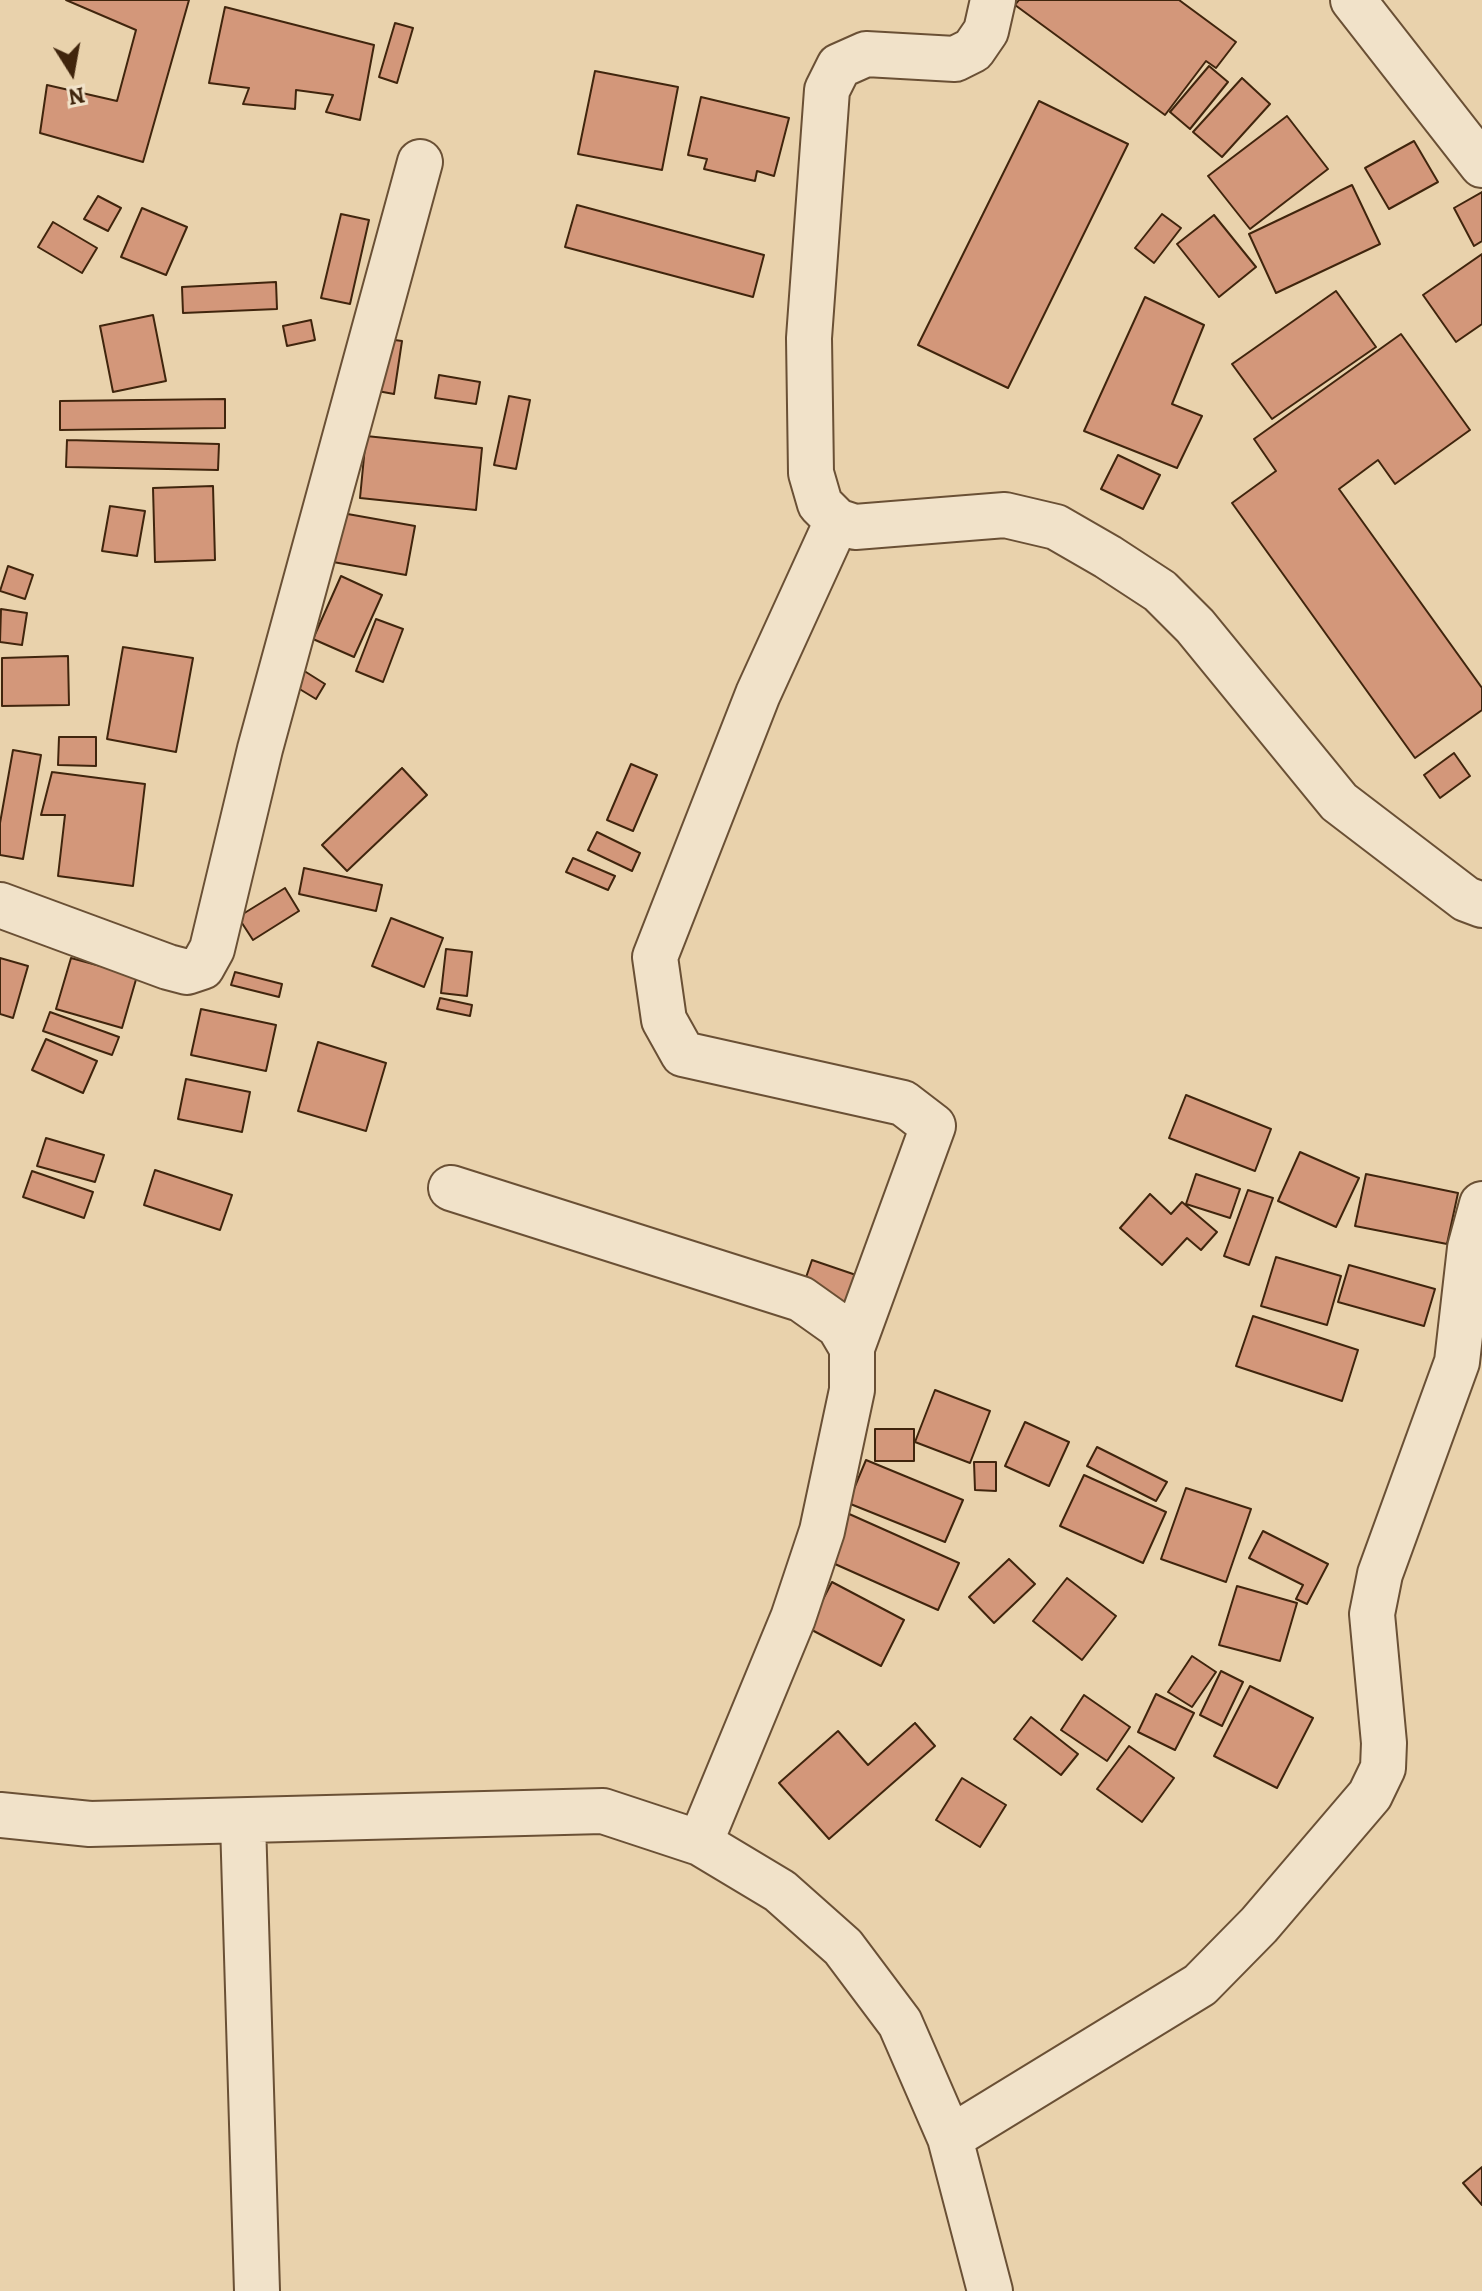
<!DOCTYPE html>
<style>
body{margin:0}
#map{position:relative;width:1482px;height:2291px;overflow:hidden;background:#e9d2ac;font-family:Alegreya,serif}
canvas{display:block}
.north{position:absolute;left:32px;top:32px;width:80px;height:80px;-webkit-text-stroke:6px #f1e2c9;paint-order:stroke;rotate:169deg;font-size:22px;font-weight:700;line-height:32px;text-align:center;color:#40250d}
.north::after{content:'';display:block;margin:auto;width:28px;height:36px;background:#40250d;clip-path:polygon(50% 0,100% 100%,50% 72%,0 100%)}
</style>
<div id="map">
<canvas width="1482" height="2291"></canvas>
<div class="north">N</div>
</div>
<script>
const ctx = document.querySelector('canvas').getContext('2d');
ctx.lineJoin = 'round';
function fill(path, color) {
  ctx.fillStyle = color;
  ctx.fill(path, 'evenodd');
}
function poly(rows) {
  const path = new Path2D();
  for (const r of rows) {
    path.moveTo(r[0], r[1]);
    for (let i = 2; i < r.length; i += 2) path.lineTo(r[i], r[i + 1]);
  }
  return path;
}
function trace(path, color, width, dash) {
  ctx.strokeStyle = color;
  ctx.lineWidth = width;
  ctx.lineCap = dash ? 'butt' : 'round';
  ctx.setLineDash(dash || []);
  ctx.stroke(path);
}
const building = poly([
 [66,0,189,0,143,162,40,133,47,85,117,101,136,30,66,0],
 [1019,0,1179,0,1236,42,1216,68,1206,61,1165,115,1015,5,1019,0],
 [225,7,374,45,360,120,326,112,333,95,296,90,295,109,243,104,249,88,209,83,225,7],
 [395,23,413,28,397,83,379,77,395,23],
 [1209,66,1228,82,1190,129,1170,112,1209,66],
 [595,71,678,87,662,170,578,154,595,71],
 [1242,78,1270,104,1222,157,1193,132,1242,78],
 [701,97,789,118,774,176,757,171,755,181,704,169,707,159,688,155,701,97],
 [1039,101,1128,144,1008,388,918,345,1039,101],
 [1287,116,1328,169,1250,229,1208,176,1287,116],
 [1414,141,1438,182,1389,209,1365,168,1414,141],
 [1352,185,1380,244,1276,293,1249,234,1352,185],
 [1482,192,1482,241,1474,246,1454,208,1482,192],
 [98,196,121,208,108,231,84,219,98,196],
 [577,205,764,255,753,297,565,247,577,205],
 [142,208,187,227,166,275,121,257,142,208],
 [341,214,369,220,350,304,321,298,341,214],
 [1162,214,1181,228,1154,263,1135,248,1162,214],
 [1214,215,1256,267,1219,297,1177,244,1214,215],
 [53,222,97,248,82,273,38,247,53,222],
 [1482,254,1482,324,1456,342,1423,295,1482,254],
 [276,282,277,309,183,313,182,287,276,282],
 [1336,291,1376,347,1272,419,1232,364,1336,291],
 [1145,297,1204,325,1172,404,1202,416,1177,468,1084,431,1145,297],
 [153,315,166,381,113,392,100,326,153,315],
 [311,320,315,340,287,346,283,326,311,320],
 [1401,334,1470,430,1395,484,1378,460,1339,489,1482,688,1482,710,1415,758,1232,503,1276,471,1254,439,1401,334],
 [380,338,402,341,394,394,372,390,380,338],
 [439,375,480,382,476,404,435,398,439,375],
 [509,396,530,400,516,469,494,465,509,396],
 [225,399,225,428,60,430,60,401,225,399],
 [366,436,482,448,476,510,360,498,366,436],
 [67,440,219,444,218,470,66,467,67,440],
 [1118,455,1160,475,1143,509,1101,489,1118,455],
 [213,486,215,560,155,562,153,488,213,486],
 [110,506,145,511,137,556,102,551,110,506],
 [342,513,415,526,406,575,333,562,342,513],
 [8,566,33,575,25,599,0,591,8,566],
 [341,576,382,595,354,657,313,639,341,576],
 [1,609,27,613,22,645,0,642,1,609],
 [376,619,403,629,383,682,356,671,376,619],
 [123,647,193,658,176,752,107,739,123,647],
 [68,656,69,705,2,706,2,658,68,656],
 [298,667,325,684,316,699,288,682,298,667],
 [59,737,96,737,96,766,58,765,59,737],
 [13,750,41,755,23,859,0,855,0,823,13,750],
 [1454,753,1470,776,1440,798,1424,775,1454,753],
 [631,764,657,775,633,831,607,820,631,764],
 [402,768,427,795,347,871,322,845,402,768],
 [52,772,145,784,133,886,58,876,65,815,41,815,52,772],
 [597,832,640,853,632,871,588,850,597,832],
 [573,858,615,876,608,890,566,872,573,858],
 [304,868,382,885,376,911,299,894,304,868],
 [285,888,299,911,253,940,238,917,285,888],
 [391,918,443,938,424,987,372,966,391,918],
 [446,949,472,952,467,996,441,993,446,949],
 [0,958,28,966,13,1018,0,1014,0,958],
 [71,958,137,976,122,1028,56,1009,71,958],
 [235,972,282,984,279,997,231,985,235,972],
 [440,998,472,1005,470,1016,437,1009,440,998],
 [201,1009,276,1025,266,1071,191,1055,201,1009],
 [50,1012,119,1037,112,1055,43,1031,50,1012],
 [46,1039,97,1061,83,1093,32,1070,46,1039],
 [318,1042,386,1063,366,1131,298,1111,318,1042],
 [186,1079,250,1092,242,1132,178,1119,186,1079],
 [1186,1095,1271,1129,1255,1171,1169,1138,1186,1095],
 [46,1138,104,1155,95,1182,37,1166,46,1138],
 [1300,1152,1359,1178,1336,1227,1278,1201,1300,1152],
 [155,1170,232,1195,220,1230,144,1205,155,1170],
 [32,1171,93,1192,84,1218,23,1197,32,1171],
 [1196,1174,1240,1189,1230,1218,1186,1204,1196,1174],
 [1366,1174,1458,1193,1447,1244,1355,1226,1366,1174],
 [1248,1190,1273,1198,1249,1265,1224,1256,1248,1190],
 [1150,1194,1171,1214,1182,1202,1217,1232,1201,1250,1187,1238,1162,1265,1120,1228,1150,1194],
 [1276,1257,1341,1276,1327,1325,1261,1306,1276,1257],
 [812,1260,856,1275,846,1304,802,1289,812,1260],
 [1349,1265,1435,1289,1424,1326,1338,1302,1349,1265],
 [1253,1316,1358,1350,1342,1401,1236,1366,1253,1316],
 [935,1390,990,1411,970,1463,915,1442,935,1390],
 [1025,1422,1069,1442,1049,1486,1005,1466,1025,1422],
 [875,1429,914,1429,914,1461,875,1461,875,1429],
 [1097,1447,1167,1482,1156,1501,1087,1466,1097,1447],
 [866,1460,963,1500,945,1542,848,1503,866,1460],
 [974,1462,996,1462,996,1491,975,1490,974,1462],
 [1084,1475,1166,1512,1143,1563,1060,1526,1084,1475],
 [1186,1488,1251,1509,1226,1582,1161,1559,1186,1488],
 [838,1509,959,1563,938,1610,817,1556,838,1509],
 [1263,1531,1328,1564,1307,1604,1296,1599,1303,1585,1249,1558,1263,1531],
 [1009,1559,1035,1584,994,1623,969,1597,1009,1559],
 [1067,1578,1116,1616,1082,1660,1033,1621,1067,1578],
 [832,1582,904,1620,881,1666,808,1628,832,1582],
 [1237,1586,1297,1603,1280,1661,1219,1645,1237,1586],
 [1192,1656,1216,1672,1192,1707,1168,1692,1192,1656],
 [1221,1671,1243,1682,1222,1726,1200,1715,1221,1671],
 [1250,1686,1313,1718,1277,1788,1214,1756,1250,1686],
 [1156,1694,1194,1713,1175,1750,1138,1732,1156,1694],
 [1084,1695,1130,1727,1107,1761,1061,1730,1084,1695],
 [1031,1717,1078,1754,1061,1775,1014,1739,1031,1717],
 [915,1723,935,1746,829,1839,779,1783,838,1731,868,1765,915,1723],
 [1129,1746,1174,1778,1142,1822,1097,1789,1129,1746],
 [962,1778,1006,1805,980,1847,936,1820,962,1778],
 [1482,2167,1482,2205,1463,2183,1482,2167]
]);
const minor = poly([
 [993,0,986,31,973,50,955,59,866,54,839,66,827,90,809,338,811,473,820,504,837,521,855,527,1005,515,1056,527,1108,557,1160,591,1195,626,1339,802,1466,899,1482,905],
 [1353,0,1482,165],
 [837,521,758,694,655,957,664,1020,683,1054,903,1103,933,1126,852,1348],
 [0,905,168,967,187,972,202,967,212,949,260,749,420,162],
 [451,1188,801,1299,839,1326,852,1348,852,1390,822,1531,793,1618,700,1843],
 [0,1815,90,1824,603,1811,700,1843,780,1891,843,1947,900,2023,950,2138,990,2291],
 [243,1822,257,2291],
 [950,2138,1200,1985,1259,1925,1370,1795,1383,1768,1384,1743,1372,1614,1380,1574,1457,1362,1470,1248,1482,1204]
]);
fill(building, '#d3977a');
trace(building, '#40250d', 2);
trace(minor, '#6a5035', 48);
trace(minor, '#f1e2c9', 44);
</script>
